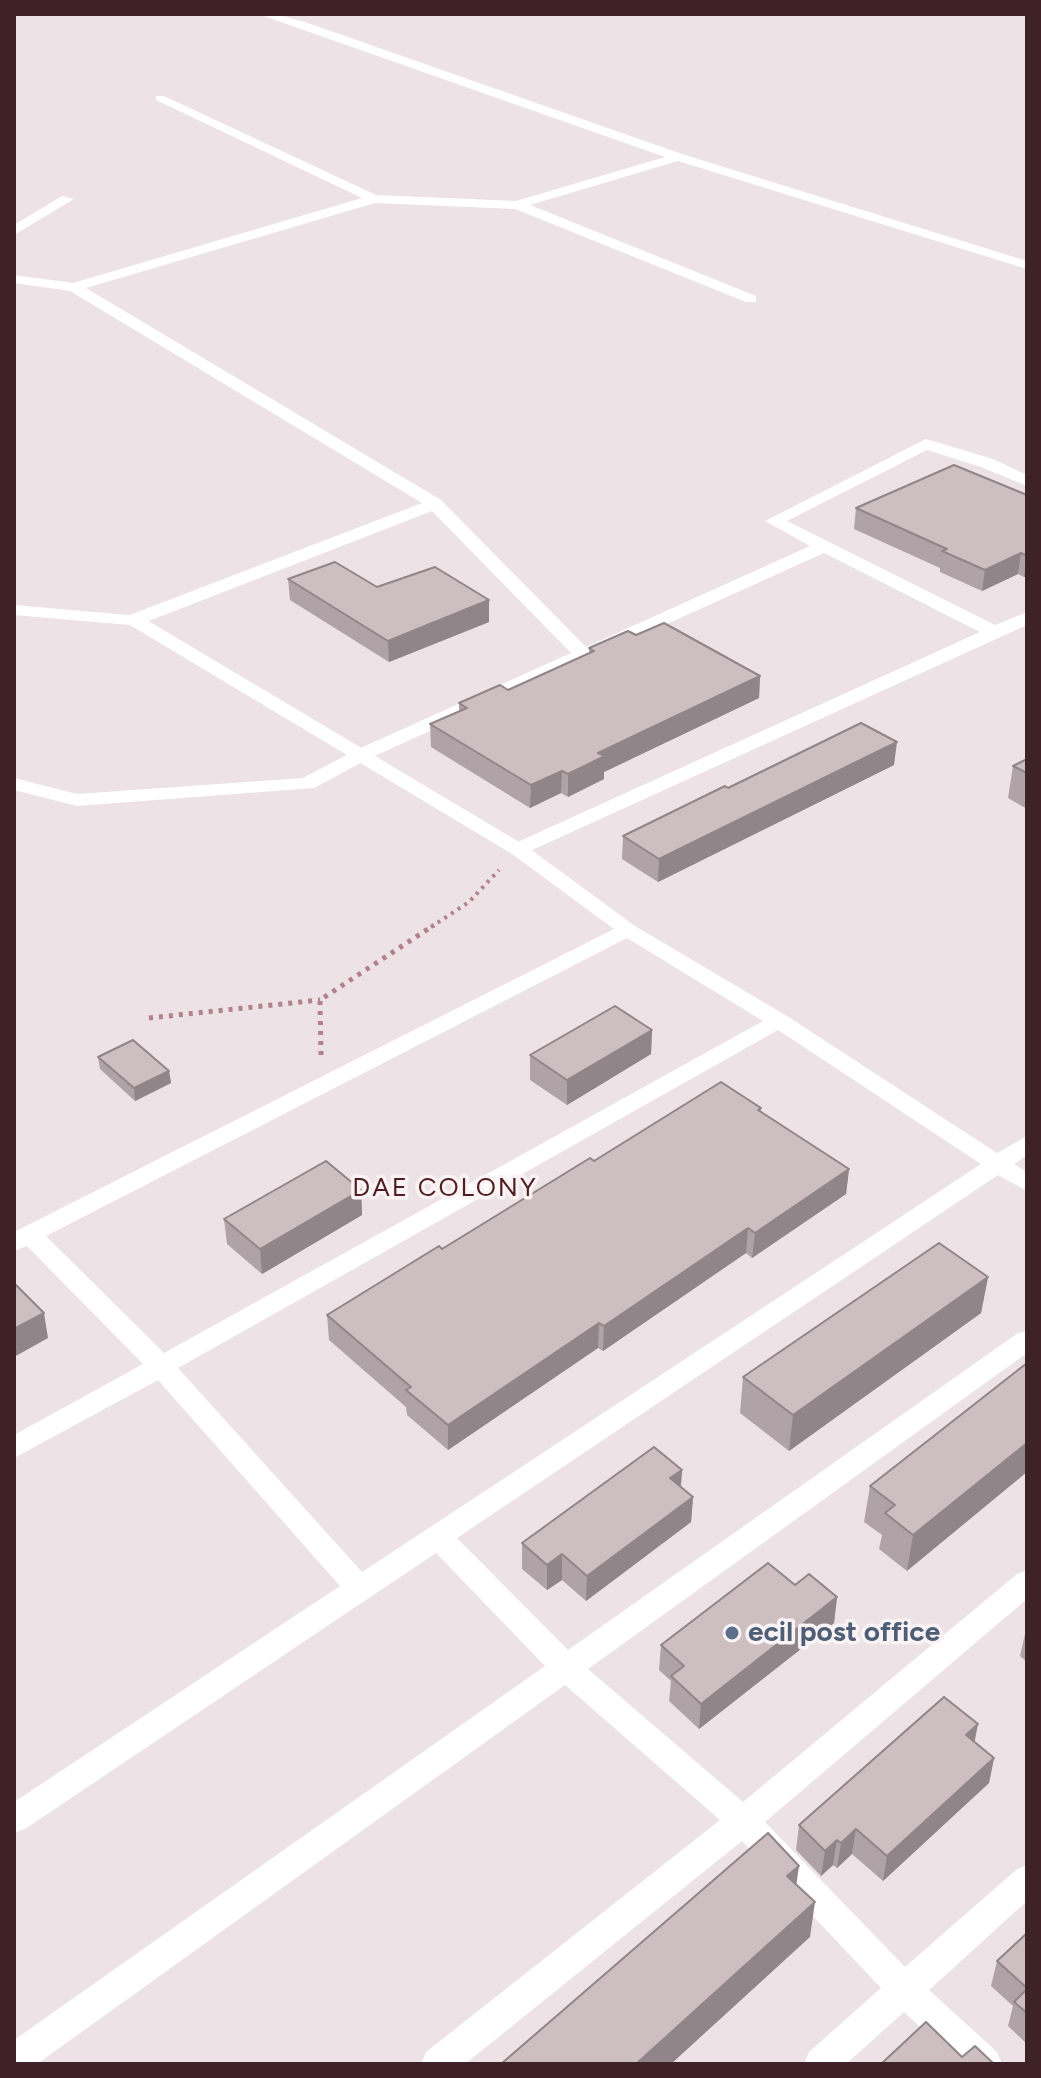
<!DOCTYPE html>
<style>
body{margin:0}
#map{position:relative;width:1041px;height:2078px;overflow:hidden;background:#ede2e5;font-family:Figtree,sans-serif}
canvas{display:block}
.frame{position:absolute;inset:0;border:16px solid #3e2224;pointer-events:none}
</style>
<div id="map">
<canvas width="1041" height="2078"></canvas>
<div class="frame"></div>
</div>
<script>
const ctx = document.querySelector('canvas').getContext('2d');
ctx.lineJoin = 'round';
function poly(rows) {
  const path = new Path2D();
  for (const r of rows) {
    path.moveTo(r[0], r[1]);
    for (let i = 2; i < r.length; i += 2) path.lineTo(r[i], r[i + 1]);
  }
  return path;
}
function trace(path, color, width, dash) {
  ctx.strokeStyle = color;
  ctx.lineWidth = width;
  ctx.lineCap = dash ? 'butt' : 'round';
  ctx.setLineDash(dash || []);
  ctx.stroke(path);
}
function fill(path, color) {
  ctx.fillStyle = color;
  ctx.fill(path, 'evenodd');
}
function label(font, color, halo, rows, align = 'center') {
  ctx.font = font + ' Figtree,sans-serif';
  ctx.lineWidth = 7;
  ctx.setLineDash([]);
  ctx.textBaseline = 'middle';
  ctx.strokeStyle = halo;
  ctx.fillStyle = color;
  for (const [text, x, y, turn = 0] of rows) {
    ctx.save();
    ctx.translate(x, y);
    ctx.rotate((+turn || 0) * Math.PI / 180);
    ctx.textAlign = isNaN(turn) ? turn : align;
    if (halo) ctx.strokeText(text, 0, 0);
    ctx.fillText(text, 0, 0);
    ctx.restore();
  }
}
const pathFar1 = poly([
 [431,927,469,902,499,870]
]);
const path = poly([
 [149,1018,320,1000],
 [321,1055,320,1000,434,925]
]);
const lane = poly([
 [14,605,140,616,526,846,635,926,787,1016,997,1153,1027,1136,1027,1155,1014,1164,1027,1172,1027,1191,998,1175,457,1538,568,1650,1018,1333,1027,1331,1027,1353,588,1669,743,1802,1017,1574,1027,1570,1027,1599,765,1822,905,1967,1016,1870,1027,1865,1027,1901,929,1990,997,2052,1002,2064,960,2064,904,2012,846,2064,804,2064,809,2052,881,1988,742,1841,465,2064,421,2064,426,2052,720,1820,565,1685,37,2064,14,2064,14,2040,545,1666,436,1553,25,1829,14,1833,14,1802,340,1586,158,1380,14,1458,14,1435,143,1364,27,1246,14,1251,14,1232,614,929,512,854,130,625,14,615,14,605],
 [627,938,763,1021,164,1353,46,1236,627,938],
 [778,1030,981,1164,362,1572,178,1368,778,1030]
]);
const street = poly([
 [258,14,275,14,305,22,682,154,1027,261,1027,269,678,161,530,205,756,296,756,302,746,302,515,209,375,203,86,288,441,500,586,647,810,546,765,521,926,439,993,459,1027,475,1027,486,981,467,927,450,787,521,995,625,1027,612,1027,625,519,856,508,850,511,845,980,632,824,553,368,759,314,788,77,806,14,790,14,778,77,794,303,778,354,751,571,653,432,511,141,624,127,624,125,620,127,616,422,503,70,291,14,283,14,275,73,283,362,198,156,100,156,96,164,96,376,195,516,201,665,157,258,14],
 [62,196,74,199,14,235,14,225,62,196]
]);
const wall = poly([
 [1027,495,1027,576,1024,577,1018,574,982,591,940,572,940,568,854,529,856,508],
 [288,579,489,622,389,662,290,600],
 [636,635,760,676,759,698,604,772,604,779,568,797,561,793,530,808,431,747,430,724,459,711,459,703,508,690,589,653,589,648],
 [1027,759,1027,809,1008,798,1013,766],
 [894,765,658,882,622,859,623,836,728,788],
 [652,1030,651,1054,567,1105,530,1080,530,1055],
 [98,1057,169,1071,171,1083,135,1101,100,1069],
 [761,1108,761,1112,849,1169,846,1194,752,1258,746,1253,603,1351,598,1348,448,1450,407,1415,406,1407,329,1340,327,1315,594,1161],
 [361,1190,362,1215,262,1274,227,1244,224,1219],
 [988,1277,981,1313,789,1451,740,1413,743,1377],
 [1027,1363,907,1571,879,1549,882,1535,864,1522,870,1486],
 [682,1470,681,1487,693,1497,691,1522,586,1601,562,1580,547,1590,522,1569,522,1543],
 [795,1585,837,1597,834,1623,699,1729,669,1701,671,1681,659,1670,661,1645],
 [1027,1625,1027,1662,1020,1656],
 [974,1742,994,1758,989,1783,883,1881,852,1854,837,1868,833,1865,821,1876,796,1850,799,1825],
 [1027,1933,1027,2044,1008,2026,1013,2006,991,1986,997,1961]
]);
const shadedWall = poly([
 [1021,553,1018,574,982,591,985,570],
 [1027,560,1027,576,1024,577],
 [489,600,489,622,389,662,388,641],
 [760,676,759,698,604,772,604,779,568,797,568,774,598,753],
 [897,742,894,765,658,882,659,859],
 [562,771,561,793,530,808,531,785],
 [652,1030,651,1054,567,1105,567,1080],
 [169,1071,171,1083,135,1101,134,1088],
 [849,1169,846,1194,752,1258,755,1233],
 [361,1190,362,1215,262,1274,260,1249],
 [748,1228,746,1253,603,1351,604,1326],
 [988,1277,981,1313,789,1451,793,1415],
 [44,1313,48,1338,14,1357,14,1329],
 [599,1323,598,1348,448,1450,448,1425],
 [1027,1443,1027,1472,907,1571,913,1535],
 [682,1470,680,1495,670,1478],
 [693,1497,691,1522,586,1601,587,1576],
 [562,1554,562,1580,547,1590,547,1565],
 [837,1597,834,1623,699,1729,701,1704],
 [978,1724,973,1750,966,1735],
 [994,1758,989,1783,883,1881,887,1856],
 [856,1829,852,1854,837,1868,841,1843],
 [837,1840,833,1865,821,1876,825,1851],
 [799,1866,794,1901,787,1876],
 [815,1902,810,1937,671,2064,636,2064]
]);
const building = poly([
 [954,465,1027,495,1027,556,1021,553,985,570,942,551,947,549,856,508,954,465],
 [335,562,377,587,435,567,489,600,388,641,288,579,335,562],
 [664,623,760,676,598,753,605,756,568,774,562,771,531,785,430,724,467,708,459,703,500,685,508,690,594,651,589,648,628,631,636,635,664,623],
 [861,723,897,742,659,859,623,836,725,786,728,788,861,723],
 [1027,759,1027,773,1013,766,1027,759],
 [615,1006,652,1030,567,1080,530,1055,615,1006],
 [133,1040,169,1071,134,1088,98,1057,133,1040],
 [721,1082,761,1108,758,1110,849,1169,755,1233,748,1228,604,1326,599,1323,448,1425,406,1390,411,1387,327,1315,439,1246,442,1249,590,1158,594,1161,721,1082],
 [326,1161,361,1190,260,1249,224,1219,326,1161],
 [939,1243,988,1277,793,1415,743,1377,939,1243],
 [14,1283,44,1313,14,1329,14,1283],
 [1027,1363,1027,1443,913,1535,885,1513,895,1505,870,1486,1027,1363],
 [654,1447,682,1470,670,1478,693,1497,587,1576,562,1554,547,1565,522,1543,654,1447],
 [768,1563,795,1585,809,1574,837,1597,701,1704,671,1676,684,1666,661,1645,768,1563],
 [944,1697,978,1724,966,1735,994,1758,887,1856,856,1829,841,1843,837,1840,825,1851,799,1825,944,1697],
 [768,1833,799,1866,787,1876,815,1902,636,2064,501,2064,768,1833],
 [1027,1933,1027,1988,997,1961,1027,1933],
 [1027,1989,1027,2013,1014,2002,1027,1989],
 [926,2022,962,2057,975,2046,994,2064,881,2064,926,2022]
]);
const markers = [
 [732,1633,8,"#5c6f8a"]
];
const neighbourhoodNames = [
 ["DAE COLONY",445,1188]
];
const nearServicenames = [
 ["ecil post office",748,1633]
];
trace(pathFar1, '#b18288', 4, [3, 5]);
trace(path, '#b18288', 5, [4, 6]);
fill(lane, '#fff');
fill(street, '#fff');
fill(wall, '#b0a3a7');
fill(shadedWall, '#908588');
fill(building, '#cdbec2');
trace(building, '#908588', 2);
for (const [x, y, r, color] of markers) {
  const dot = new Path2D();
  dot.arc(x, y, r, 0, 2 * Math.PI);
  ctx.fillStyle = color;
  ctx.fill(dot);
  trace(dot, '#f9f3f5', 3);
}
ctx.letterSpacing = '2px';
label('26px', '#501d20', '#f9f3f5', neighbourhoodNames);
ctx.letterSpacing = '0px';
label('bold 28px', '#4e5e75', '#f9f3f5', nearServicenames, 'left');
</script>
